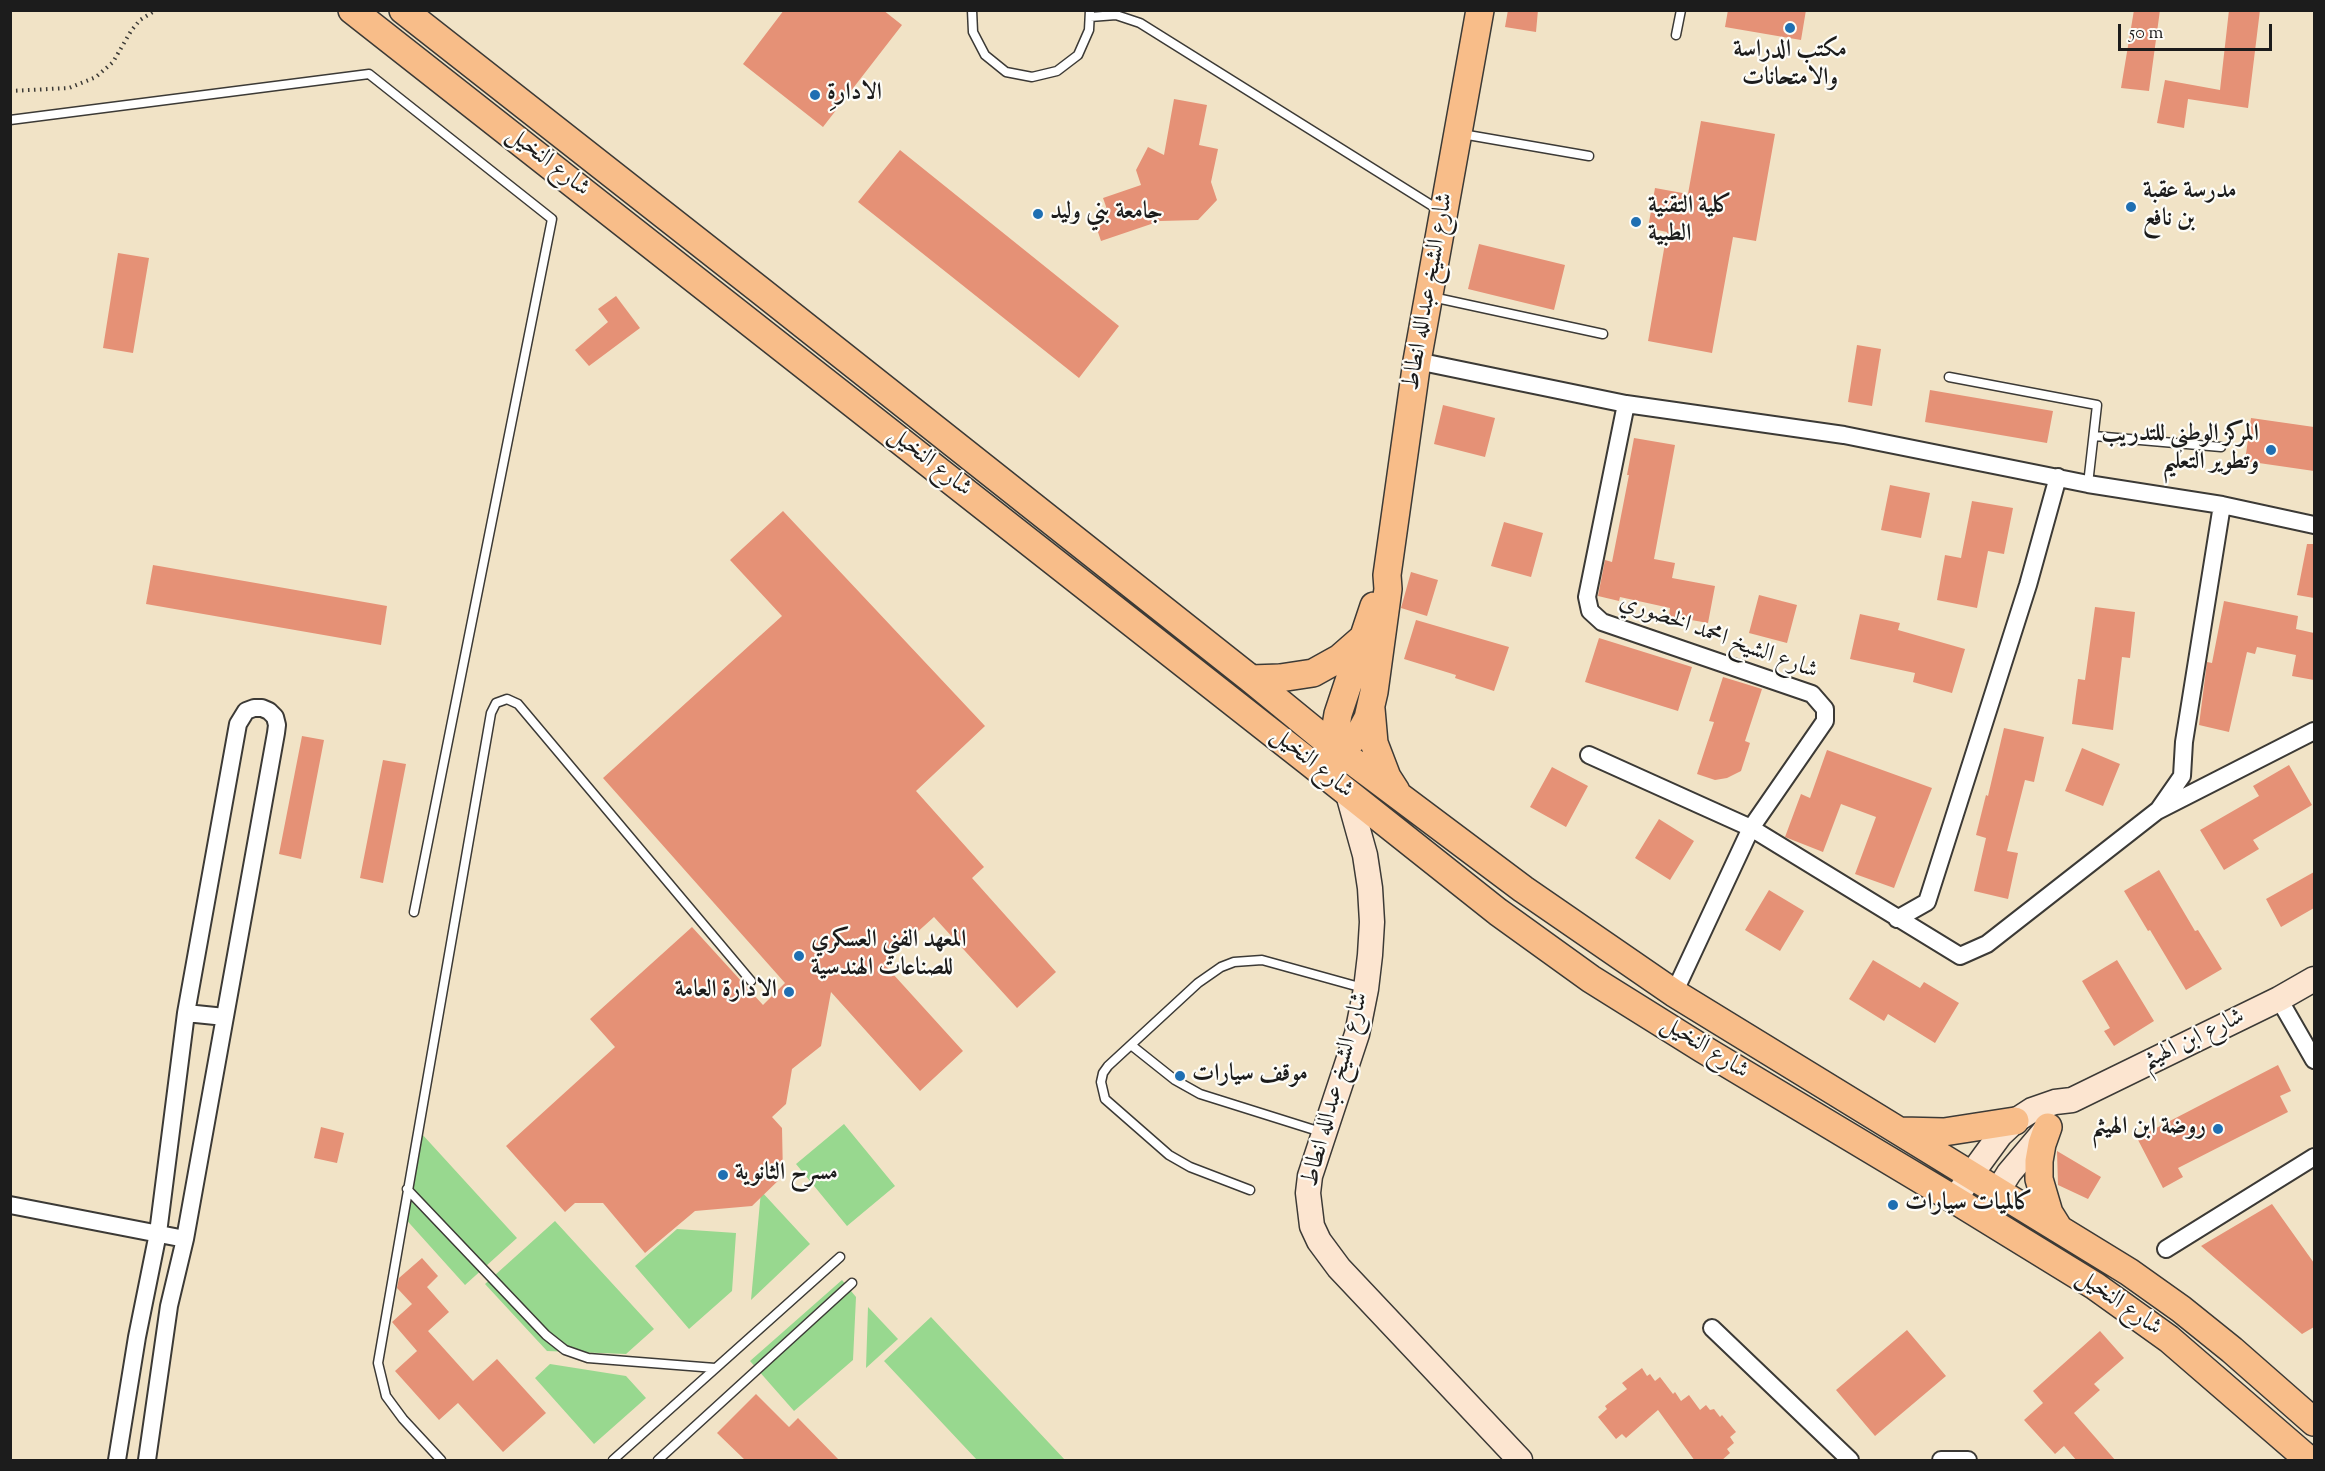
<!DOCTYPE html>
<meta charset="utf-8">
<style>
body{margin:0}
#map{position:relative;width:2325px;height:1471px;overflow:hidden;background:#f1e3c6;font-family:"Sorts Mill Goudy",serif}
canvas{display:block}
.frame{position:absolute;inset:0;border:12px solid #1c1c1c;pointer-events:none}
.scale{position:absolute;left:2118px;top:24px;width:154px;height:27px;box-sizing:border-box;border:3px solid #1c1c1c;border-top:0;padding-left:8px;font-size:18px;line-height:21px;white-space:nowrap;color:#1c1c1c;-webkit-text-stroke:4px #fdfcf7;paint-order:stroke}
</style>
<div id="map">
<canvas width="2325" height="1471"></canvas>
<div class="frame"></div>
<div class="scale">50 m</div>
</div>
<script>
const ctx = document.querySelector('canvas').getContext('2d');
ctx.lineJoin = 'round';
function fill(path, color) {
  ctx.fillStyle = color;
  ctx.fill(path, 'evenodd');
}
function poly(rows) {
  const path = new Path2D();
  for (const r of rows) {
    path.moveTo(r[0], r[1]);
    for (let i = 2; i < r.length; i += 2) path.lineTo(r[i], r[i + 1]);
  }
  return path;
}
function trace(path, color, width, dash) {
  ctx.strokeStyle = color;
  ctx.lineWidth = width;
  ctx.lineCap = dash ? 'butt' : 'round';
  ctx.setLineDash(dash || []);
  ctx.stroke(path);
}
function label(font, color, halo, rows, align = 'center') {
  ctx.font = font + ' "Sorts Mill Goudy",Amiri,serif';
  ctx.lineWidth = 4.5;
  ctx.setLineDash([]);
  ctx.textBaseline = 'middle';
  ctx.strokeStyle = halo;
  ctx.fillStyle = color;
  for (const [text, x, y, turn = 0] of rows) {
    ctx.save();
    ctx.translate(x, y);
    ctx.rotate((+turn || 0) * Math.PI / 180);
    ctx.textAlign = isNaN(turn) ? turn : align;
    if (halo) ctx.strokeText(text, 0, 0);
    ctx.fillText(text, 0, 0);
    ctx.restore();
  }
}
const green = poly([
 [844,1124,895,1186,847,1226,796,1164],
 [421,1133,517,1238,465,1285,402,1215],
 [761,1191,810,1244,751,1300],
 [555,1221,654,1329,626,1354,547,1351,485,1284],
 [677,1229,736,1233,732,1291,689,1329,635,1266],
 [842,1280,856,1297,853,1360,794,1411,750,1361],
 [868,1307,898,1339,866,1368],
 [931,1317,1065,1460,977,1460,884,1361],
 [550,1364,626,1376,646,1398,594,1444,535,1378]
]);
const building = poly([
 [784,10,883,10,902,25,823,127,743,64],
 [1508,10,1538,10,1536,32,1505,27],
 [1728,10,1806,10,1801,40,1725,27],
 [2134,10,2160,10,2149,91,2121,88],
 [2229,10,2260,10,2248,108,2188,99,2184,128,2157,123,2165,80,2220,90],
 [1174,99,1207,105,1199,145,1218,149,1211,182,1217,200,1198,220,1160,221,1101,241,1094,220,1109,215,1103,198,1141,185,1136,170,1148,147,1164,155],
 [1701,121,1775,134,1756,241,1733,237,1712,353,1648,341,1667,232,1648,228,1655,188,1688,194],
 [900,150,1119,326,1079,378,858,202],
 [1479,244,1565,265,1554,310,1468,289],
 [118,253,149,258,133,353,103,348],
 [616,296,640,328,589,366,575,350,608,322,598,309],
 [1857,345,1881,349,1872,406,1848,402],
 [1930,390,2053,411,2047,443,1925,422],
 [1443,405,1495,418,1485,457,1434,444],
 [2251,418,2314,427,2314,471,2245,461],
 [1634,438,1675,445,1654,559,1675,563,1672,578,1715,586,1708,623,1669,616,1670,608,1620,597,1619,601,1598,596,1605,560,1612,562,1629,475,1627,475],
 [1890,485,1930,493,1921,538,1881,530],
 [1972,501,2013,508,2004,554,1988,551,1977,608,1937,600,1945,555,1961,558],
 [783,511,985,726,916,791,984,867,972,878,1056,972,1017,1008,934,917,883,963,963,1051,920,1091,831,992,821,1046,792,1069,786,1104,772,1117,782,1128,783,1176,752,1206,695,1211,645,1253,603,1203,575,1203,565,1212,506,1146,615,1047,590,1019,692,927,763,1005,785,983,603,778,782,616,730,560],
 [1504,522,1543,533,1531,577,1491,566],
 [2307,544,2314,544,2314,598,2297,595],
 [153,565,387,606,381,645,146,604],
 [1411,572,1438,580,1427,616,1401,608],
 [1759,595,1797,605,1787,643,1749,633],
 [2224,601,2298,616,2296,629,2314,633,2314,680,2292,676,2296,655,2257,647,2255,654,2247,652,2229,732,2199,725,2207,662,2212,663],
 [2095,607,2135,612,2130,658,2122,657,2113,730,2072,724,2078,679,2085,680],
 [1860,614,1900,623,1898,630,1965,649,1952,693,1913,682,1915,673,1850,659],
 [1416,620,1509,647,1494,691,1455,678,1456,675,1404,659],
 [1599,638,1692,667,1678,711,1585,682],
 [1723,677,1762,689,1745,741,1750,743,1741,771,1727,778,1715,780,1697,774,1714,722,1709,721],
 [2004,728,2044,737,2034,782,2025,780,2007,851,2018,853,2008,899,1974,891,1986,838,1976,835,1986,795,1988,796],
 [302,736,324,740,301,859,279,854],
 [2082,748,2120,764,2103,806,2065,791],
 [1827,750,1932,788,1894,888,1855,874,1876,817,1841,804,1823,852,1785,837,1801,794,1810,798],
 [383,760,406,764,383,883,360,878],
 [2289,765,2312,805,2253,840,2259,849,2224,870,2200,830,2259,796,2253,786],
 [1552,767,1588,786,1566,827,1530,807],
 [1659,819,1694,841,1670,880,1635,858],
 [2159,870,2195,931,2198,930,2222,969,2186,990,2150,930,2148,931,2124,891],
 [2314,872,2314,908,2281,927,2266,899],
 [1769,890,1804,911,1780,951,1745,930],
 [1873,960,1920,988,1924,982,1959,1003,1935,1043,1888,1014,1884,1021,1849,999],
 [2117,960,2154,1021,2114,1046,2104,1031,2110,1028,2082,981],
 [2278,1065,2291,1091,2280,1096,2288,1112,2178,1168,2183,1177,2163,1188,2137,1138],
 [321,1127,344,1133,337,1163,314,1158],
 [2057,1151,2101,1177,2088,1199,2058,1185],
 [2272,1204,2314,1263,2314,1327,2302,1334,2201,1246],
 [422,1258,438,1276,427,1287,449,1312,428,1331,473,1381,497,1359,546,1413,503,1452,458,1403,439,1420,395,1371,417,1351,392,1322,412,1304,397,1288,399,1278],
 [1907,1330,1946,1376,1875,1436,1836,1390],
 [2100,1331,2124,1358,2094,1384,2100,1390,2074,1413,2116,1461,2077,1461,2064,1446,2055,1454,2024,1420,2043,1403,2033,1391],
 [1642,1368,1647,1376,1650,1374,1655,1381,1660,1377,1673,1394,1675,1392,1681,1401,1689,1395,1700,1410,1706,1405,1710,1410,1714,1409,1720,1417,1722,1415,1736,1432,1730,1437,1734,1443,1727,1449,1730,1453,1721,1461,1695,1461,1658,1410,1626,1438,1622,1434,1616,1439,1598,1417,1607,1409,1605,1406,1627,1389,1622,1383],
 [756,1394,789,1427,798,1418,840,1461,746,1461,717,1433]
]);
const path = poly([
 [10,91,69,88,96,77,113,62,131,31,140,20,156,10]
]);
const lane = poly([
 [972,10,973,32,985,55,1006,72,1032,77,1057,71,1078,55,1089,30,1090,10],
 [1090,17,1116,15,1140,23,1439,210],
 [1676,35,1681,10],
 [10,120,369,74,552,219,414,912],
 [1462,134,1589,156],
 [1432,297,1603,334],
 [1949,377,2097,405,2088,484],
 [2094,436,2221,447],
 [1131,1045,1175,1080,1200,1094,1321,1132],
 [407,1189,546,1335,565,1350,588,1358,715,1368],
 [1250,1190,1190,1167,1169,1155,1105,1099,1101,1082,1103,1073,1108,1066,1198,983,1221,967,1234,962,1262,960,1363,988],
 [441,1460,403,1419,386,1396,378,1363,491,713,496,703,507,699,518,704,751,981],
 [613,1460,840,1257],
 [658,1460,852,1283]
]);
const street = poly([
 [1417,361,1626,404,1844,435,2088,484,2222,505,2314,525],
 [1626,404,1587,597,1590,611,1602,622,1812,694,1825,709,1825,721,1751,828,1674,993],
 [1589,755,1751,828,1960,956,1987,944,2157,811,2314,731],
 [2159,809,2182,776,2184,742,2222,505],
 [1897,919,1927,902,2028,585,2058,477],
 [2279,999,2314,1060],
 [186,1013,225,1017],
 [10,1205,185,1239],
 [2166,1249,2314,1157],
 [1712,1328,1850,1460],
 [117,1460,137,1337,158,1233,186,1013,238,724,246,711,254,708,262,708,269,711,275,717,277,725,276,733,185,1239,169,1306,147,1460],
 [1941,1460,1968,1460]
]);
const secondary = poly([
 [1348,794,1365,855,1370,888,1372,922,1370,955,1366,989,1357,1034,1310,1176,1308,1193,1312,1226,1319,1241,1339,1268,1520,1460],
 [1955,1200,1970,1176,2000,1135,2015,1121,2032,1110,2055,1102,2072,1100,2279,999,2314,979],
 [1982,1216,2009,1173,2048,1127]
]);
const primary = poly([
 [352,10,1309,762,1498,912,1591,979,1703,1049,1955,1200,2095,1286,2169,1339,2309,1460],
 [403,10,761,291,1251,679,1339,751,1523,889,1674,993,2129,1272,2181,1309,2232,1350,2314,1422],
 [1251,679,1280,678,1313,673,1340,658,1364,637],
 [1371,709,1374,743,1387,777,1396,791],
 [1324,759,1339,751,1360,733,1368,718,1374,692,1388,589,1387,575,1417,361,1480,10],
 [1340,760,1336,726,1338,714,1374,606],
 [2048,1127,2042,1144,2039,1161,2039,1179,2049,1213,2059,1229],
 [1901,1131,1944,1132,2015,1121]
]);
const markers = [
 [1790,28,6,"#1f6fb2"],
 [815,95,6,"#1f6fb2"],
 [2131,207,6,"#1f6fb2"],
 [1038,214,6,"#1f6fb2"],
 [1636,222,6,"#1f6fb2"],
 [2271,450,6,"#1f6fb2"],
 [799,956,6,"#1f6fb2"],
 [789,992,6,"#1f6fb2"],
 [1180,1076,6,"#1f6fb2"],
 [2218,1129,6,"#1f6fb2"],
 [723,1175,6,"#1f6fb2"],
 [1893,1205,6,"#1f6fb2"]
];
const poiNames = [
 ["مكتب الدراسة",1790,52,"center"],
 ["والامتحانات",1790,80,"center"],
 ["ِالادارة",827,95],
 ["مدرسة عقبة",2143,193],
 ["بن نافع",2143,221],
 ["كلية التقنية",1648,208],
 ["الطبية",1648,236],
 ["جامعة بني وليد",1050,214],
 ["المركز الوطني للتدريب",2259,436,"right"],
 ["وتطوير التعليم",2259,464,"right"],
 ["المعهد الفني العسكري",811,942],
 ["للصناعات الهندسية",811,970],
 ["الادارة العامة",777,992,"right"],
 ["موقف سيارات",1192,1076],
 ["روضة ابن الهيثم",2206,1129,"right"],
 ["مسرح الثانوية",735,1175],
 ["كالميات سيارات",1905,1205]
];
const streetNames = [
 ["شارع النخيل",547,163,38],
 ["شارع الشيخ عبدالله انطاط",1430,292,-80],
 ["شارع النخيل",929,463,38],
 ["شارع الشيخ امحمد الخضوري",1718,638,20],
 ["شارع النخيل",1311,764,39],
 ["شارع ابن الهيثم",2194,1041,-26],
 ["شارع النخيل",1704,1049,32],
 ["شارع الشيخ عبدالله انطاط",1337,1090,-75],
 ["شارع النخيل",2118,1304,35]
];
fill(green, '#98d88f');
fill(building, '#e59176');
trace(lane, '#3c3a36', 11);
trace(street, '#3c3a36', 20);
trace(secondary, '#3c3a36', 27);
trace(primary, '#3c3a36', 30);
trace(path, '#3c3a36', 4, [1.5, 4.5]);
trace(lane, '#fff', 8);
trace(street, '#fff', 16);
trace(secondary, '#fce5d0', 24);
trace(primary, '#f8bd89', 27);
for (const [x, y, r, color] of markers) {
  const dot = new Path2D();
  dot.arc(x, y, r, 0, 2 * Math.PI);
  ctx.fillStyle = color;
  ctx.fill(dot);
  trace(dot, '#fdfcf7', 2);
}
label('bold 24px', '#1c1c1c', '#fdfcf7', poiNames, 'left');
label('24px', '#1c1c1c', '#fdfcf7', streetNames);
</script>
